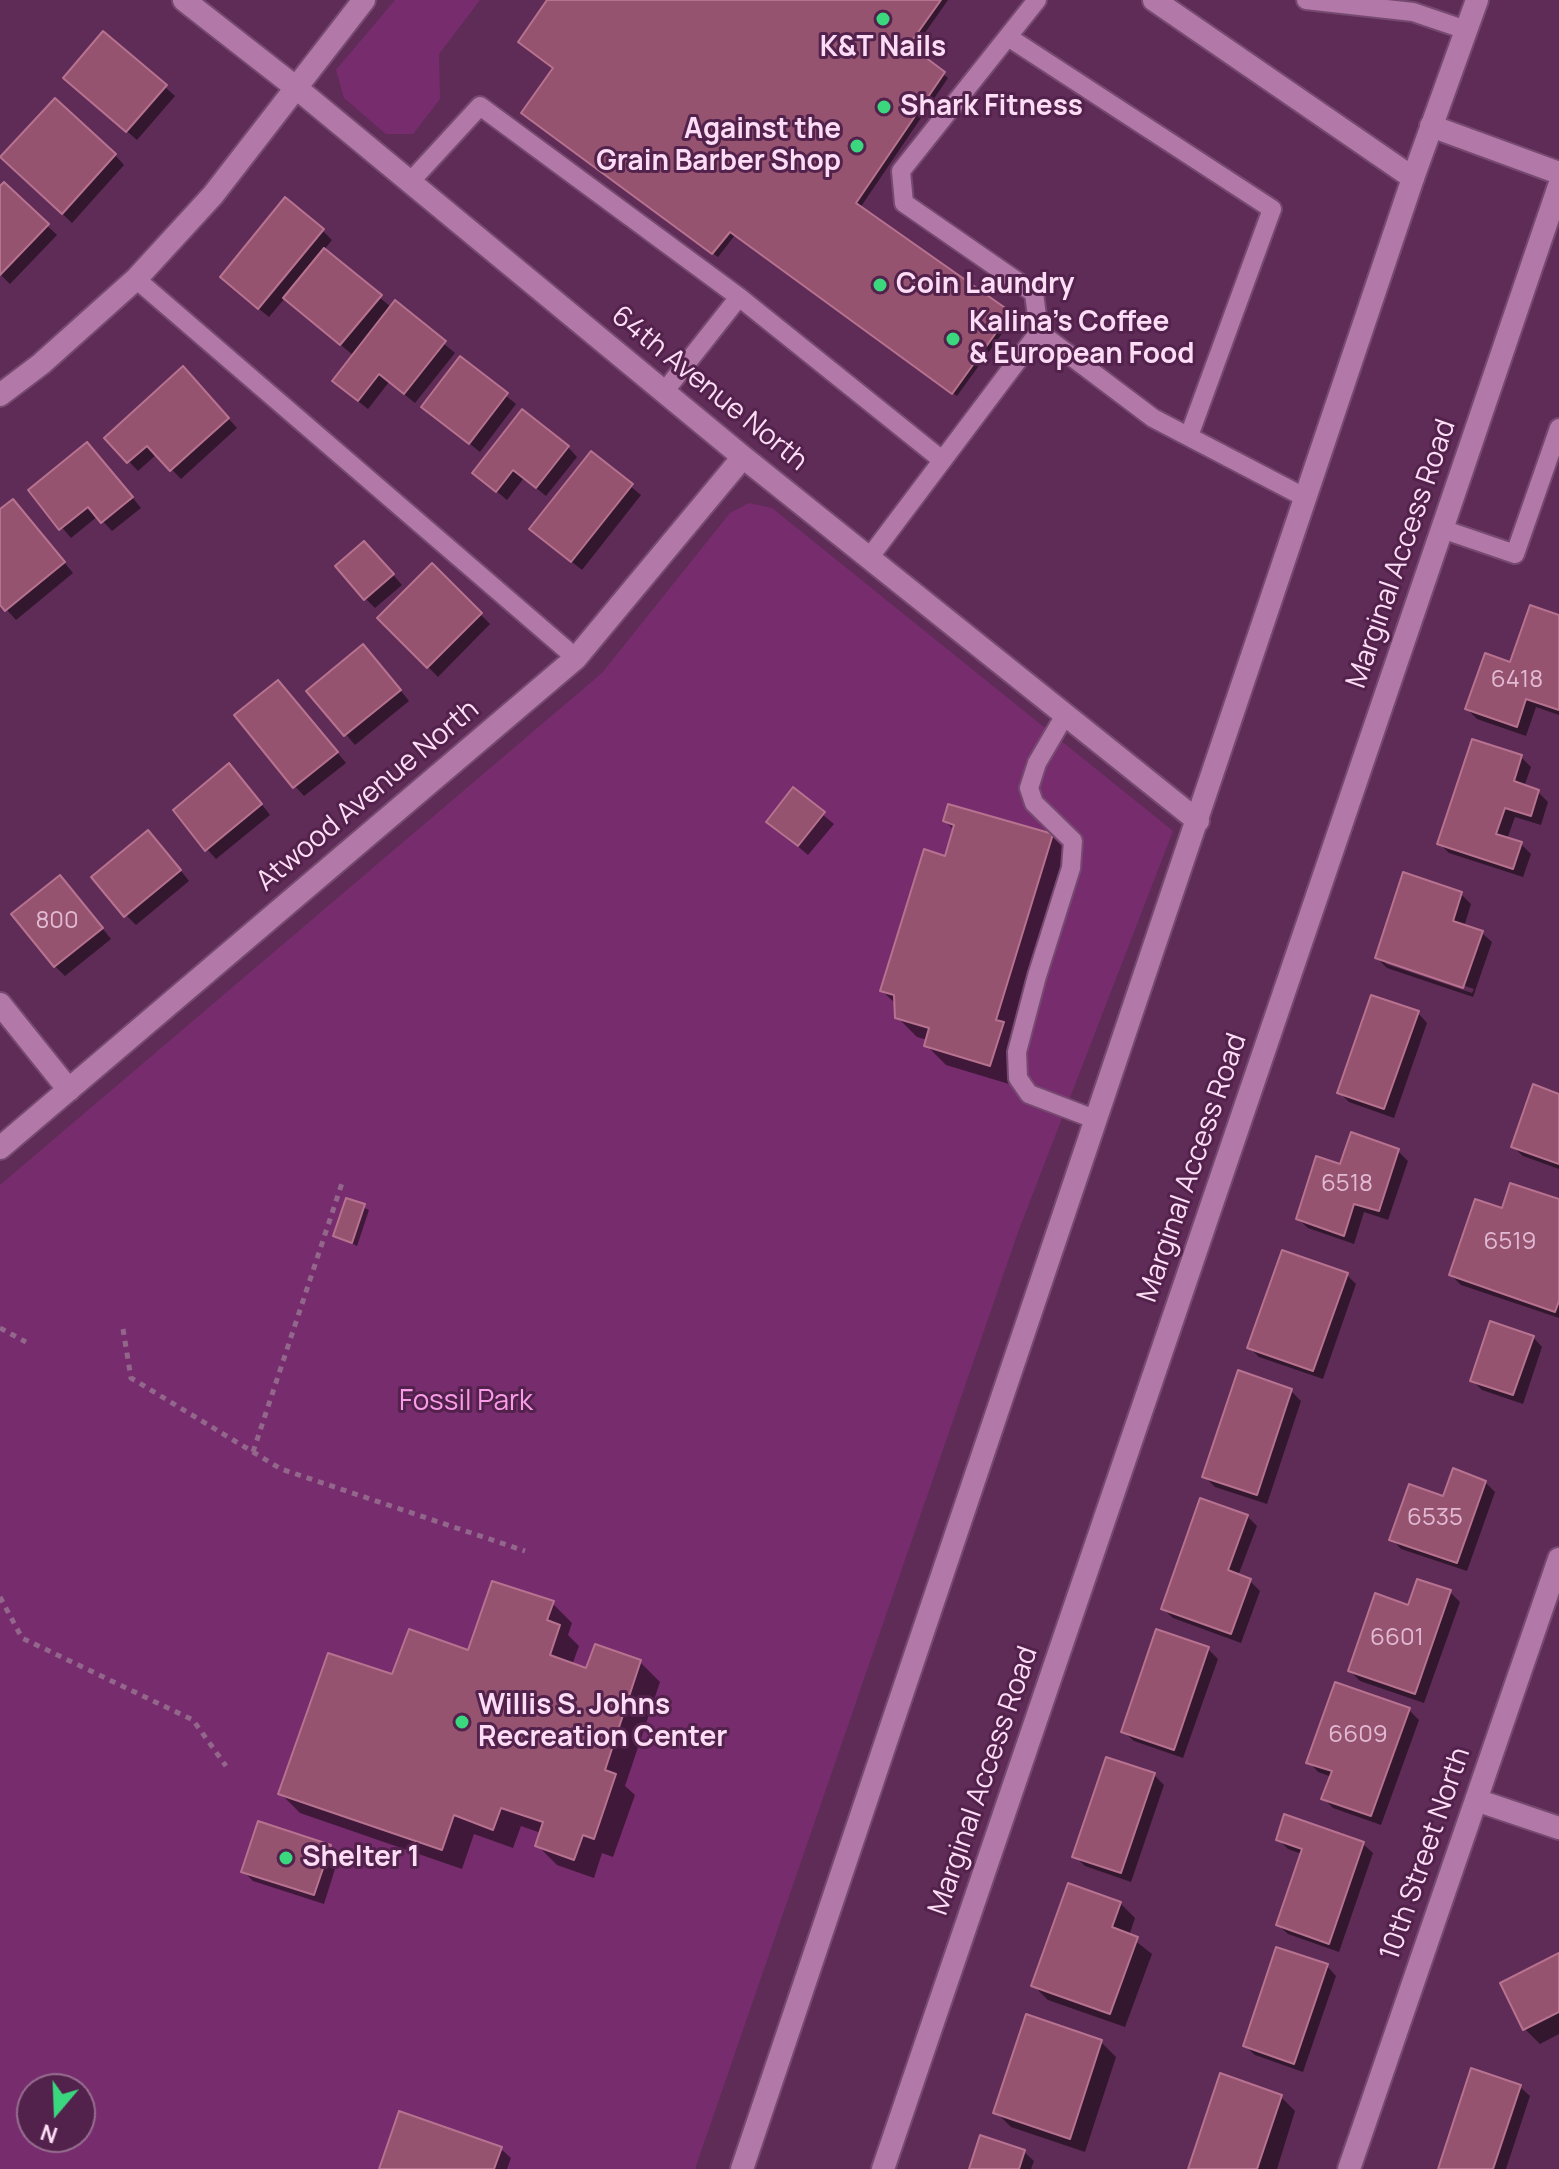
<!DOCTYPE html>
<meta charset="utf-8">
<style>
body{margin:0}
#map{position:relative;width:1559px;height:2169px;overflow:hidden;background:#5f2c57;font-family:Manrope,sans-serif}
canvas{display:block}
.north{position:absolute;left:16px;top:2073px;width:80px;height:80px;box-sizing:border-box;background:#53224c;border:2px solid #976d90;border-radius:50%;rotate:199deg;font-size:22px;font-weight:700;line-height:32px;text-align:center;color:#fdddf6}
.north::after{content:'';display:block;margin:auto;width:28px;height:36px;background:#3bd77f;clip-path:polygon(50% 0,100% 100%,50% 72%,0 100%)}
</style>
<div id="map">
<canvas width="1559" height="2169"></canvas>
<div class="north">N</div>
</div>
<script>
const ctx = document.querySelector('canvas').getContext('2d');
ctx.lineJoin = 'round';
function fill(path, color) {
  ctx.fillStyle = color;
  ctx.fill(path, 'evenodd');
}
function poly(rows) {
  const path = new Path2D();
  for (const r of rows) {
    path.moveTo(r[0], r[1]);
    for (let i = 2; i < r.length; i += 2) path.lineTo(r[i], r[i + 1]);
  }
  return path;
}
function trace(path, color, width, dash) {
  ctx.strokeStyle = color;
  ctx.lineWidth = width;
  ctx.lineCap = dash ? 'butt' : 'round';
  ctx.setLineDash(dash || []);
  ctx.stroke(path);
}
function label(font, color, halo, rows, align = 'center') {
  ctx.font = font + ' Manrope,sans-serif';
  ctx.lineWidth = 6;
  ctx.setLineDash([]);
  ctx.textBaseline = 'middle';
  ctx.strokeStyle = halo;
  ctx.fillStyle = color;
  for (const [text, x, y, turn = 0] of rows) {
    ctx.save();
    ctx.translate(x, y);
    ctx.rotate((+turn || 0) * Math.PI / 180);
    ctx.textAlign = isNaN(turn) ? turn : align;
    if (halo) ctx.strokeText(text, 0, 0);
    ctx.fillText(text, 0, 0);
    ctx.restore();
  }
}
const green = poly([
 [395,0,480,0,439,54,440,99,413,134,386,134,344,98,336,70],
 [749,503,772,508,1173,831,1018,1232,695,2169,0,2169,0,1185,602,673,730,513],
 [32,2089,80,2089,80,2137,32,2137]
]);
const shadow = poly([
 [550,0,948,0,913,50,948,78,860,208,1014,317,957,396,735,235,718,257,528,117,555,69],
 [76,87,165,87,175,96,137,140],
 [115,155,124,165,72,223,13,167],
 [4,184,57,235,10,284,0,274,0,189],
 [322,230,332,240,324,250,392,308,395,303,455,353,415,403,389,382,368,409,344,390,354,356,285,298,269,317,232,287],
 [460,359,516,404,480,452,424,407],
 [192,379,237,428,181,479,157,454,138,471,107,438],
 [568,447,577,457,546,496,524,478,507,500,475,473],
 [97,454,141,508,112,531,98,516,71,538,31,491],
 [591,454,641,495,582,570,542,538],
 [22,511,73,573,16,620,0,602,0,512],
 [374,553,402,585,375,608,365,598],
 [432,566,490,624,438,677,380,618],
 [1559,617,1559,715,1536,707,1526,736,1477,719,1467,709],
 [373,656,409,701,355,745,309,691],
 [287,692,346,763,304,796,295,786],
 [1521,757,1531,767,1524,787,1538,792,1548,802,1541,825,1515,817,1507,839,1521,844,1531,854,1523,877,1449,853,1439,843],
 [239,775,270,815,216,859,207,849],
 [793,790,834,824,808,855,768,821],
 [945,821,1052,836,1072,856,1009,1084,946,1065,926,1045,928,1040,917,1037,897,1017,897,1005,882,991,946,858,954,830],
 [158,842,189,881,136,925,126,915],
 [69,887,111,939,65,976,55,966],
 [1461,894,1471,904,1464,927,1482,933,1492,942,1473,997,1387,968,1377,958],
 [1386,960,1474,989,1472,993,1386,964],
 [1418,1013,1427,1023,1394,1118,1349,1102,1339,1092],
 [1559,1096,1559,1169,1523,1156,1513,1147],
 [1398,1151,1408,1161,1388,1220,1364,1212,1354,1244,1308,1228,1298,1219,1342,1166],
 [347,1200,369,1210,357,1246,335,1235],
 [1559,1201,1559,1318,1461,1285,1451,1275,1503,1211],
 [1347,1275,1356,1284,1323,1379,1259,1357,1249,1347],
 [1533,1337,1542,1347,1523,1404,1482,1390,1472,1380],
 [1291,1391,1301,1401,1267,1504,1215,1487,1205,1477],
 [1485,1482,1495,1492,1467,1571,1401,1549,1392,1539,1444,1499],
 [1247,1516,1257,1526,1238,1576,1250,1581,1260,1591,1241,1643,1173,1618,1163,1609],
 [1450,1592,1460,1602,1424,1703,1360,1681,1350,1671,1409,1607],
 [552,1603,572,1623,568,1635,579,1646,572,1665,588,1670,640,1662,660,1682,625,1786,635,1795,613,1857,602,1853,594,1878,557,1865,537,1845,541,1833,521,1826,513,1848,474,1834,462,1869,300,1813,280,1793,394,1677,469,1652],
 [1208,1649,1218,1659,1183,1758,1134,1741,1124,1732],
 [1409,1710,1419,1720,1381,1825,1333,1808,1323,1798,1332,1777,1318,1772,1309,1762],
 [1154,1775,1164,1785,1131,1882,1085,1866,1075,1856],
 [1278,1839,1363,1844,1373,1853,1339,1952,1288,1934,1278,1925,1302,1854,1288,1849],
 [330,1846,339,1856,324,1904,253,1881,243,1871],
 [1120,1903,1135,1918,1129,1936,1152,1954,1125,2027,1048,2000,1033,1985],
 [1559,1955,1559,2034,1540,2044,1525,2029,1502,1984],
 [1327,1966,1336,1976,1303,2072,1255,2055,1245,2046],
 [1101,2042,1116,2057,1085,2152,1011,2127,996,2112],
 [1520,2087,1530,2096,1506,2169,1440,2169],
 [1280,2096,1295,2111,1277,2169,1190,2169],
 [501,2149,511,2158,507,2169,381,2169],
 [1024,2152,1034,2161,1031,2169,971,2169]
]);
const building = poly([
 [547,0,941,0,909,45,945,72,856,203,1011,312,952,394,730,232,712,254,521,113,553,68,518,42,547,0],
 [103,31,167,85,126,132,63,78,103,31],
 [55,98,116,154,62,214,0,157,55,98],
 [4,182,49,224,0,275,0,186,4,182],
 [285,197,324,229,258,309,220,277,285,197],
 [324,248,382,295,340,345,283,298,324,248],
 [395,300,446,341,404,394,379,374,358,401,332,381,395,300],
 [460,356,508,393,469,444,421,407,460,356],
 [183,366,229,418,170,471,147,446,127,463,104,438,183,366],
 [522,409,569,446,536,488,513,470,496,492,472,473,522,409],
 [87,442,133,497,101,523,88,507,59,530,28,490,87,442],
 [591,451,633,484,571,562,529,529,591,451],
 [13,499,65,562,5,611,0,605,0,509,13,499],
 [364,541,394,574,364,600,335,566,364,541],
 [432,563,482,613,427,668,377,618,432,563],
 [1530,605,1559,615,1559,710,1526,699,1517,727,1465,709,1485,653,1510,662,1530,605],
 [363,644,401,690,344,736,306,691,363,644],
 [278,680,338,752,293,788,234,715,278,680],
 [1472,739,1522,755,1514,781,1539,790,1531,816,1505,808,1496,834,1522,842,1513,869,1437,844,1472,739],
 [229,763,262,804,205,851,173,810,229,763],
 [793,787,825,812,798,846,766,822,793,787],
 [948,804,1053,834,996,1020,1004,1022,990,1066,924,1046,929,1028,895,1018,894,995,880,991,924,849,945,856,954,825,943,821,948,804],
 [148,830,181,870,124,917,91,877,148,830],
 [1403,872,1462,892,1453,921,1483,931,1463,988,1375,958,1403,872],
 [60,875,103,928,54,967,11,914,60,875],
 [1371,995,1419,1011,1384,1109,1337,1093,1371,995],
 [1533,1084,1559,1094,1559,1164,1511,1147,1533,1084],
 [1351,1132,1399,1149,1379,1211,1354,1204,1344,1236,1296,1219,1316,1156,1340,1164,1351,1132],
 [1510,1183,1559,1199,1559,1301,1555,1312,1449,1275,1475,1199,1502,1208,1510,1183],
 [346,1198,365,1204,352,1243,333,1236,346,1198],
 [1282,1250,1348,1273,1313,1371,1247,1348,1282,1250],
 [1490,1321,1534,1336,1513,1395,1470,1381,1490,1321],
 [1238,1370,1292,1389,1257,1495,1202,1477,1238,1370],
 [1453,1468,1486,1481,1457,1563,1389,1540,1409,1484,1443,1496,1453,1468],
 [1200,1498,1248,1515,1228,1570,1251,1579,1231,1634,1161,1609,1200,1498],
 [1417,1579,1451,1590,1415,1694,1348,1671,1375,1593,1408,1605,1417,1579],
 [492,1581,554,1601,547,1620,560,1625,550,1655,586,1668,595,1644,641,1660,605,1770,616,1774,594,1839,583,1835,574,1860,535,1846,543,1822,501,1808,493,1830,454,1815,442,1850,278,1794,328,1653,392,1674,409,1629,468,1650,492,1581],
 [1156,1629,1209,1647,1174,1750,1121,1732,1156,1629],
 [1335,1682,1410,1708,1371,1816,1321,1799,1332,1771,1306,1763,1335,1682],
 [1106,1757,1155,1773,1121,1873,1072,1857,1106,1757],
 [1284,1814,1364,1842,1329,1944,1276,1925,1302,1849,1276,1840,1284,1814],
 [258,1821,331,1845,314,1895,241,1872,258,1821],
 [1068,1883,1121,1902,1112,1927,1138,1937,1110,2014,1031,1986,1068,1883],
 [1276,1947,1328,1964,1294,2064,1243,2046,1276,1947],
 [1559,1953,1559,2012,1523,2030,1500,1983,1559,1953],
 [1026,2014,1102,2040,1070,2139,993,2113,1026,2014],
 [1471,2068,1521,2085,1493,2169,1438,2169,1471,2068],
 [1220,2073,1282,2095,1257,2169,1188,2169,1220,2073],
 [399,2111,502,2147,494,2169,379,2169,399,2111],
 [980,2135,1025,2150,1019,2169,969,2169,980,2135]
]);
const path = poly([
 [0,1328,26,1342],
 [123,1329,131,1378,281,1469,525,1551],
 [253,1452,343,1180],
 [0,1597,22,1638,193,1720,226,1766]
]);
const service = poly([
 [1037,0,901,171,904,203,1034,293,1039,332,1153,418,1306,498],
 [1306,0,1413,12,1466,30],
 [1008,37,1272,209,1189,436],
 [410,182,480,106,739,297,664,392],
 [136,279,576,658],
 [739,297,942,460],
 [1442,529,1515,554,1559,428],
 [869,558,1039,332],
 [1065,715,1037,763,1029,788,1034,803,1073,841,1071,868,1037,976,1017,1052,1018,1078,1029,1094,1097,1120]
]);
const minor = poly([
 [184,0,294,86,743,457,1198,821],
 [1154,0,1413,178],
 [1431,126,1559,173],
 [0,395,41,364,136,279,213,195,364,0],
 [0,1004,69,1090],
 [0,1148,576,658,743,457],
 [1476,1800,1559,1828],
 [883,2169,1559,186],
 [1349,2169,1559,1559]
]);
const secondary = poly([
 [742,2169,1413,178,1477,0]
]);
const markers = [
 [883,19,8,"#3bd77f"],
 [884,107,8,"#3bd77f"],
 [857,146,8,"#3bd77f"],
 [880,285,8,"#3bd77f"],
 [953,339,8,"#3bd77f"],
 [462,1722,8,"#3bd77f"],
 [286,1858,8,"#3bd77f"]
];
const numberNames = [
 ["6418",1517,680],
 ["800",57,921],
 ["6518",1347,1184],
 ["6519",1510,1242],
 ["6535",1435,1518],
 ["6601",1397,1638],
 ["6609",1358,1735]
];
const poiNames = [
 ["K&T Nails",883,48,"center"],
 ["Shark Fitness",900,107],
 ["Against the",841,130,"right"],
 ["Grain Barber Shop",841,162,"right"],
 ["Coin Laundry",896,285],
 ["Kalina’s Coffee",969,323],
 ["& European Food",969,355],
 ["Willis S. Johns",478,1706],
 ["Recreation Center",478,1738],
 ["Shelter 1",302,1858]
];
const streetNames = [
 ["64th Avenue North",709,389,39],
 ["Marginal Access Road",1402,554,-71],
 ["Atwood Avenue North",368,796,-40],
 ["Marginal Access Road",1193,1168,-71],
 ["Marginal Access Road",984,1781,-71],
 ["10th Street North",1426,1854,-71]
];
const parkNames = [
 ["Fossil Park",466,1402]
];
fill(green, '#772d6d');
fill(shadow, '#0007');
fill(building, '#955370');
trace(building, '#b7728f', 2);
trace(service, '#764a70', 22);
trace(minor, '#764a70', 26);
trace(secondary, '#764a70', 26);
trace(path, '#93668b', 5, [6, 6]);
trace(service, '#b278a7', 18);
trace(minor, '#b278a7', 22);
trace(secondary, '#b278a7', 22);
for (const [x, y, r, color] of markers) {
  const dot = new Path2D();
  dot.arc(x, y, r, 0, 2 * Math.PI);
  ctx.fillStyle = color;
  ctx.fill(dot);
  trace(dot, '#53224c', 3);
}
label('24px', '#e3bad4', null, numberNames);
label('bold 28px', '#fdddf6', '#53224c', poiNames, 'left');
label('28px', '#fdddf6', '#53224c', streetNames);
label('28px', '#f99be9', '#53224c', parkNames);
</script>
